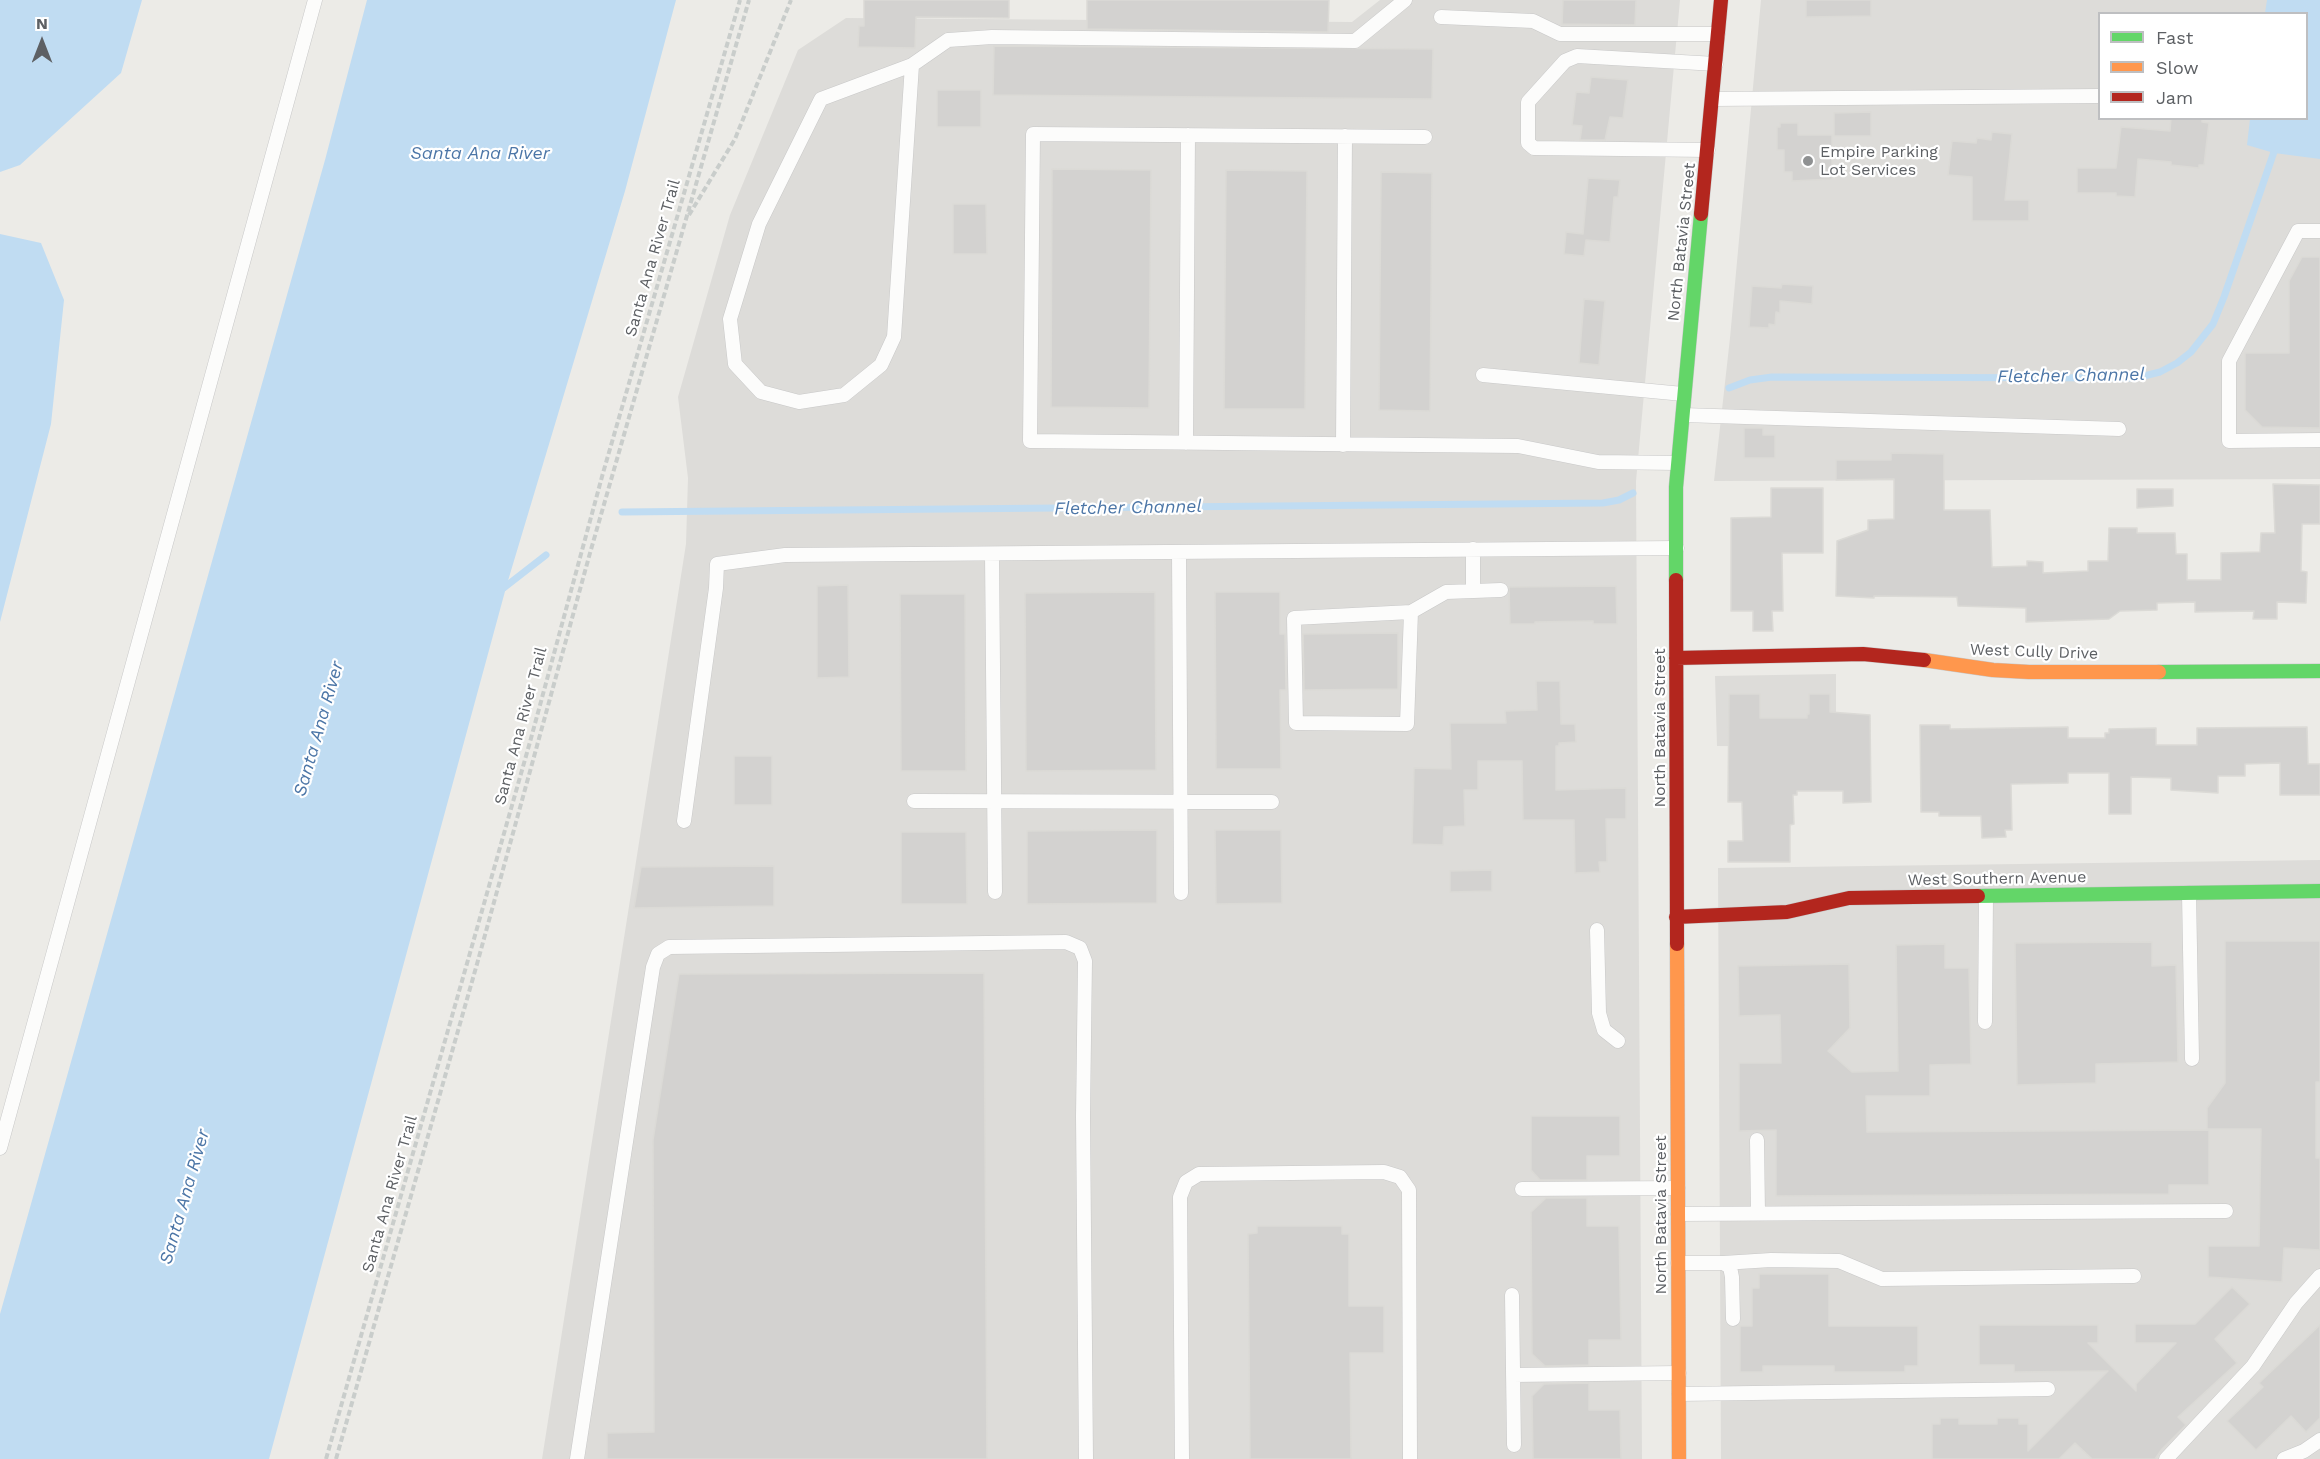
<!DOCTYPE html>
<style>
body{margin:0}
#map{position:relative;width:2320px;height:1459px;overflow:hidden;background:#ecebe7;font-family:"Work Sans",sans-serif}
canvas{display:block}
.legend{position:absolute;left:2098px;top:12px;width:210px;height:108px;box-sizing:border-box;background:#fff;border:2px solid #bebfc1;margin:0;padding:8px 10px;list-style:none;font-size:18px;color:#5d6064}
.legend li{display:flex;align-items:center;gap:12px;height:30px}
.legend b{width:30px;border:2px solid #bebfc1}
.north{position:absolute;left:12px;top:12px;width:60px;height:60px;-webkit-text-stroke:4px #fff;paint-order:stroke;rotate:0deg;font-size:16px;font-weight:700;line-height:24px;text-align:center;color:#5d6064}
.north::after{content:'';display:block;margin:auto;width:21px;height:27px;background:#5d6064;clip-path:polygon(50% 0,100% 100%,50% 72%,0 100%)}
</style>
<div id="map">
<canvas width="2320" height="1459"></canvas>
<ul class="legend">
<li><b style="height:8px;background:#63d668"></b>Fast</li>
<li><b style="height:8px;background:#ff974d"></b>Slow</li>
<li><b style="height:8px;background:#b3261e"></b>Jam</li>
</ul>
<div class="north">N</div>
</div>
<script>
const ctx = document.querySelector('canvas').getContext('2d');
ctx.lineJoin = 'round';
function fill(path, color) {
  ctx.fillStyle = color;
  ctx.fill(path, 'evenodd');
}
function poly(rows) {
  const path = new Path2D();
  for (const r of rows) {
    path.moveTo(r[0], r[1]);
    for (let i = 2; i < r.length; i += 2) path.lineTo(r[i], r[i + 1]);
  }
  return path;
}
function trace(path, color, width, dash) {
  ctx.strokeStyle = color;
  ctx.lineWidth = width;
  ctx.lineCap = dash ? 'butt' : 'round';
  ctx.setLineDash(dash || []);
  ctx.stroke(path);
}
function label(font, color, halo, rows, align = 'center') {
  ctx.font = font + ' "Work Sans",sans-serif';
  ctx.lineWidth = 4.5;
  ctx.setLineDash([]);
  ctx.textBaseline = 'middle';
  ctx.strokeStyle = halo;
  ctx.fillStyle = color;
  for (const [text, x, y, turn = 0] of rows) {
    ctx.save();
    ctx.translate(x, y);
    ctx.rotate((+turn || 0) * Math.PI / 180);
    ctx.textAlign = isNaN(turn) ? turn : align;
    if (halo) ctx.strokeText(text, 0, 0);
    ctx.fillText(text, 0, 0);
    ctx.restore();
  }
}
const industrial = poly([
 [1380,0,1680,0,1636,481,1642,1459,542,1459,686,544,688,478,678,397,730,215,798,50,846,18,1352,22],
 [1761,0,2320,0,2320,479,1714,481,1730,338],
 [2100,14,2306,14,2306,118,2100,118],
 [1836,674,1836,747,1717,746,1715,676],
 [2320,860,2320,1459,1721,1459,1718,868]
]);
const water = poly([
 [0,0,142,0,121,73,20,165,0,172],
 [367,0,676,0,625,191,507,584,269,1459,0,1459,0,1314,325,160],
 [2267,0,2320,0,2320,159,2274,153,2247,145,2250,119,2306,118,2306,14,2265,13],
 [0,234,41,243,64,300,51,424,0,622]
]);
const stream = poly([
 [1729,388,1750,380,1772,377,2136,378,2160,372,2177,363,2191,352,2213,324,2224,297,2276,146],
 [622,512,1603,503,1619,500,1633,493],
 [501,590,546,555]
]);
const building = poly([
 [864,0,1009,0,1009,18,916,17,915,48,858,47,859,26,864,26,864,0],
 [1087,0,1329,0,1328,32,1087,29,1087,0],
 [1563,0,1636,0,1635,25,1562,24,1563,0],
 [1806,0,1871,0,1871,16,1806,17,1806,0],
 [994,46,1433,49,1432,99,993,95,994,46],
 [1591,77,1628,80,1623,118,1610,117,1605,140,1580,140,1582,126,1572,125,1576,92,1589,93,1591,77],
 [937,90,981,90,981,127,937,127,937,90],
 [1871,112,1871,136,1834,136,1834,113,1871,112],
 [2171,118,2202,118,2202,122,2209,123,2204,165,2199,165,2199,168,2171,165,2171,162,2138,159,2135,197,2116,196,2116,193,2077,193,2077,168,2116,168,2121,127,2170,131,2171,118],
 [1780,123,1798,123,1798,135,1832,135,1832,179,1792,181,1792,172,1784,172,1784,150,1777,150,1777,127,1780,127,1780,123],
 [1992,132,2012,134,2005,200,2029,200,2029,221,1972,221,1972,177,1948,175,1952,141,1976,143,1977,138,1991,140,1992,132],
 [1052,169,1151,170,1149,408,1051,407,1052,169],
 [1226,170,1307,171,1305,409,1224,409,1226,170],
 [1381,172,1432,173,1430,411,1379,410,1381,172],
 [1588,178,1620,180,1618,197,1614,197,1610,242,1586,240,1584,256,1564,254,1566,232,1583,234,1588,178],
 [953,204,986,204,987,254,953,254,953,204],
 [2302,257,2320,257,2320,428,2262,427,2245,410,2245,353,2289,353,2289,281,2302,257],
 [1782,284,1813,286,1812,304,1780,301,1780,313,1776,312,1775,325,1769,324,1769,328,1749,327,1752,286,1781,288,1782,284],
 [1584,299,1605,301,1599,365,1579,363,1584,299],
 [1744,428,1763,428,1763,435,1775,435,1775,458,1744,458,1744,428],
 [1891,453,1944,454,1944,510,1990,510,1992,567,2027,566,2027,561,2043,562,2043,573,2088,571,2088,561,2108,561,2109,528,2137,528,2137,533,2175,533,2176,554,2187,554,2187,580,2221,580,2221,553,2260,552,2261,533,2275,533,2273,484,2320,485,2320,524,2302,524,2301,571,2307,572,2306,603,2277,602,2277,619,2253,619,2254,611,2195,612,2195,602,2157,603,2157,610,2120,611,2109,619,2026,622,2026,608,1958,606,1957,597,1874,596,1874,598,1836,596,1837,541,1868,530,1868,520,1894,519,1894,479,1836,480,1836,460,1891,460,1891,453],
 [1771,488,1823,488,1823,553,1782,553,1783,611,1772,611,1773,631,1753,631,1753,611,1731,611,1731,518,1771,517,1771,488],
 [2137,489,2173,489,2173,506,2137,508,2137,489],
 [848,585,849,677,817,678,817,586,848,585],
 [1616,586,1617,624,1593,624,1593,621,1535,622,1535,624,1510,624,1509,587,1616,586],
 [1155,592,1156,770,1026,771,1025,593,1155,592],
 [1215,592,1280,592,1280,634,1285,634,1286,690,1280,690,1281,769,1216,769,1215,592],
 [900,594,965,594,966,771,901,771,900,594],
 [1398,633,1398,689,1304,690,1303,634,1398,633],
 [1536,681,1560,681,1561,724,1575,724,1576,742,1559,743,1559,746,1556,746,1556,790,1626,788,1626,819,1606,819,1607,862,1599,862,1600,872,1575,873,1574,820,1523,820,1522,761,1478,761,1478,790,1464,790,1465,826,1444,827,1443,845,1412,844,1414,768,1451,769,1450,723,1506,723,1505,711,1537,710,1536,681],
 [1729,694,1760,694,1760,718,1807,718,1807,714,1809,714,1809,694,1830,694,1830,712,1870,715,1871,802,1843,803,1843,791,1797,791,1797,795,1793,795,1794,824,1790,825,1790,862,1728,862,1728,841,1743,841,1742,802,1728,802,1729,694],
 [1920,725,1950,725,1950,729,2068,727,2068,738,2105,738,2105,733,2109,733,2109,729,2156,728,2156,745,2197,745,2197,728,2307,727,2308,764,2320,764,2320,795,2280,795,2280,763,2245,764,2245,776,2218,776,2218,793,2171,790,2171,778,2131,777,2131,814,2109,814,2109,773,2068,773,2068,783,2011,784,2012,830,2005,830,2006,837,1982,838,1981,816,1939,816,1939,812,1921,812,1920,725],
 [734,756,772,756,772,805,734,805,734,756],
 [1157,830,1157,903,1027,904,1027,831,1157,830],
 [1215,830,1281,830,1282,903,1216,904,1215,830],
 [901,832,966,832,967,904,901,904,901,832],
 [774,866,774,906,634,908,641,867,774,866],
 [1492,870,1492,891,1450,892,1450,871,1492,870],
 [2225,941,2320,941,2320,1082,2316,1082,2316,1158,2320,1158,2320,1250,2284,1248,2282,1282,2208,1277,2208,1246,2259,1246,2261,1129,2207,1129,2207,1108,2225,1083,2225,941],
 [2152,942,2152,966,2176,965,2178,1062,2096,1064,2096,1083,2017,1085,2015,943,2152,942],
 [1945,944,1945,968,1969,968,1971,1064,1930,1065,1930,1096,1866,1096,1867,1132,2209,1130,2209,1185,2169,1185,2169,1194,1776,1196,1776,1130,1739,1131,1739,1063,1781,1063,1780,1015,1739,1016,1738,966,1849,964,1850,1028,1828,1051,1852,1072,1898,1071,1896,945,1945,944],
 [984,973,987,1459,607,1459,607,1433,654,1432,653,1140,679,974,984,973],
 [1531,1116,1620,1116,1620,1156,1587,1156,1587,1180,1540,1180,1531,1170,1531,1116],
 [1546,1198,1587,1198,1587,1226,1619,1226,1621,1340,1589,1340,1589,1365,1545,1366,1532,1354,1531,1212,1546,1198],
 [1257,1226,1342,1226,1342,1234,1349,1234,1349,1306,1384,1306,1384,1353,1350,1353,1351,1459,1250,1459,1248,1234,1257,1233,1257,1226],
 [1759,1274,1829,1274,1829,1326,1918,1326,1918,1366,1905,1366,1905,1372,1834,1372,1834,1366,1763,1366,1763,1372,1740,1372,1740,1326,1752,1326,1752,1288,1759,1288,1759,1274],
 [2232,1287,2250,1304,2215,1339,2237,1363,2178,1417,2186,1425,2162,1449,2155,1459,2092,1459,2075,1443,2059,1459,1932,1459,1932,1424,1940,1424,1940,1418,1959,1418,1959,1424,1997,1424,1997,1418,2019,1418,2019,1424,2028,1424,2028,1451,2108,1371,2014,1372,2014,1365,1979,1365,1979,1325,2098,1325,2098,1343,2088,1343,2136,1391,2136,1384,2176,1343,2135,1343,2135,1324,2195,1324,2232,1287],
 [2320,1325,2320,1418,2306,1432,2291,1416,2256,1450,2227,1421,2263,1387,2259,1383,2320,1325],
 [1589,1383,1589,1410,1620,1410,1621,1459,1533,1459,1532,1396,1544,1384,1589,1383]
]);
const path = poly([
 [689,215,735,139,791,0],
 [326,1459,530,742,603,473,740,0],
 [336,1459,477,964,590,553,749,0]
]);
const lane = poly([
 [1441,17,1533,21,1560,34,1718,34],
 [912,65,894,337,881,365,844,395,799,402,761,392,735,364,730,319,759,224,821,99,912,65,948,40,992,37,1355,41,1405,0],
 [1713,99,2100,96],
 [1425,137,1033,134,1030,441,1518,446,1598,462,1677,463],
 [1708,150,1534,148,1528,143,1528,102,1565,61,1577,56,1716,64],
 [2320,231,2298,231,2229,361,2229,441,2320,440],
 [1483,375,1683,394],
 [1683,415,2119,429],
 [1186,443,1188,135],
 [1343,445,1345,136],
 [1473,549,1473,590],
 [1179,552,1181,893],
 [992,554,995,892],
 [1411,612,1407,724,1296,723,1294,618,1411,612,1446,592,1501,590],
 [914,801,1272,802],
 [684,821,716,588,717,564,785,555,1677,548],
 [2189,893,2192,1059],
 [1597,930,1599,1013,1604,1030,1618,1041],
 [1985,1022,1986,896],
 [1757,1140,1758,1213],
 [0,1148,315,0],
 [1522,1189,1678,1188],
 [1678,1214,2226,1211],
 [1678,1263,1723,1263,1730,1267,1732,1277,1733,1319],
 [1723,1263,1771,1260,1839,1261,1882,1279,2134,1276],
 [1512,1295,1514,1445],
 [1513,1375,1679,1373],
 [1679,1394,2048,1389],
 [577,1459,653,967,658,954,669,947,1066,942,1080,948,1085,961,1083,1116,1086,1459],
 [1182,1459,1180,1197,1186,1182,1199,1174,1384,1172,1400,1177,1409,1190,1410,1459],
 [2166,1459,2253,1366,2296,1303,2320,1276],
 [2284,1459,2304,1451,2320,1440]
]);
const fast = poly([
 [1676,580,1676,487,1701,214],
 [2159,672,2320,671],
 [1978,896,2320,891]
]);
const slow = poly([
 [1924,660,1993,670,2029,672,2159,672],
 [1677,944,1679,1459]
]);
const jam = poly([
 [1701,214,1721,0],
 [1676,580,1677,944],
 [1676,658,1863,654,1924,660],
 [1676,917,1787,912,1849,898,1978,896]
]);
const markers = [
 [1808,161,6,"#8f9192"]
];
const poiNames = [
 ["Empire Parking",1820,152],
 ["Lot Services",1820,170]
];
const streetNames = [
 ["North Batavia Street",1682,242,-84],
 ["Santa Ana River Trail",653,258,-74],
 ["West Cully Drive",2034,652,2],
 ["Santa Ana River Trail",521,726,-75],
 ["North Batavia Street",1660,728,-90],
 ["West Southern Avenue",1997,879,-1],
 ["Santa Ana River Trail",390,1194,-74],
 ["North Batavia Street",1661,1215,-90]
];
const waterNames = [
 ["Santa Ana River",480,154],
 ["Fletcher Channel",2071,376,-1],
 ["Fletcher Channel",1128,508,-1],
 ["Santa Ana River",319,729,-74],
 ["Santa Ana River",185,1197,-74]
];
fill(industrial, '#dddcd9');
fill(water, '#c0dcf2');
trace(stream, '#c0dcf2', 7);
fill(building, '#d3d2d0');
trace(building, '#dbdad6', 1.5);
trace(lane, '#c8c8c8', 15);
trace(fast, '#c7c7c8', 15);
trace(slow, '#c7c7c8', 15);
trace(jam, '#c7c7c8', 15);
trace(path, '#c9cdcb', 4, [6, 3]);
trace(lane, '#fcfcfb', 14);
trace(fast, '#63d668', 14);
trace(slow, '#ff974d', 14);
trace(jam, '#b3261e', 14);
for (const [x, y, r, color] of markers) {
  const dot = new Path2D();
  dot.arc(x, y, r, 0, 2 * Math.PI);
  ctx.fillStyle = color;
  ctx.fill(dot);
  trace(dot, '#fff', 2);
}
label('16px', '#5d6064', '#fff', poiNames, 'left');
label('16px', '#5d6064', '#fff', streetNames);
label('italic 18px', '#4c76a7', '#fff', waterNames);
</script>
